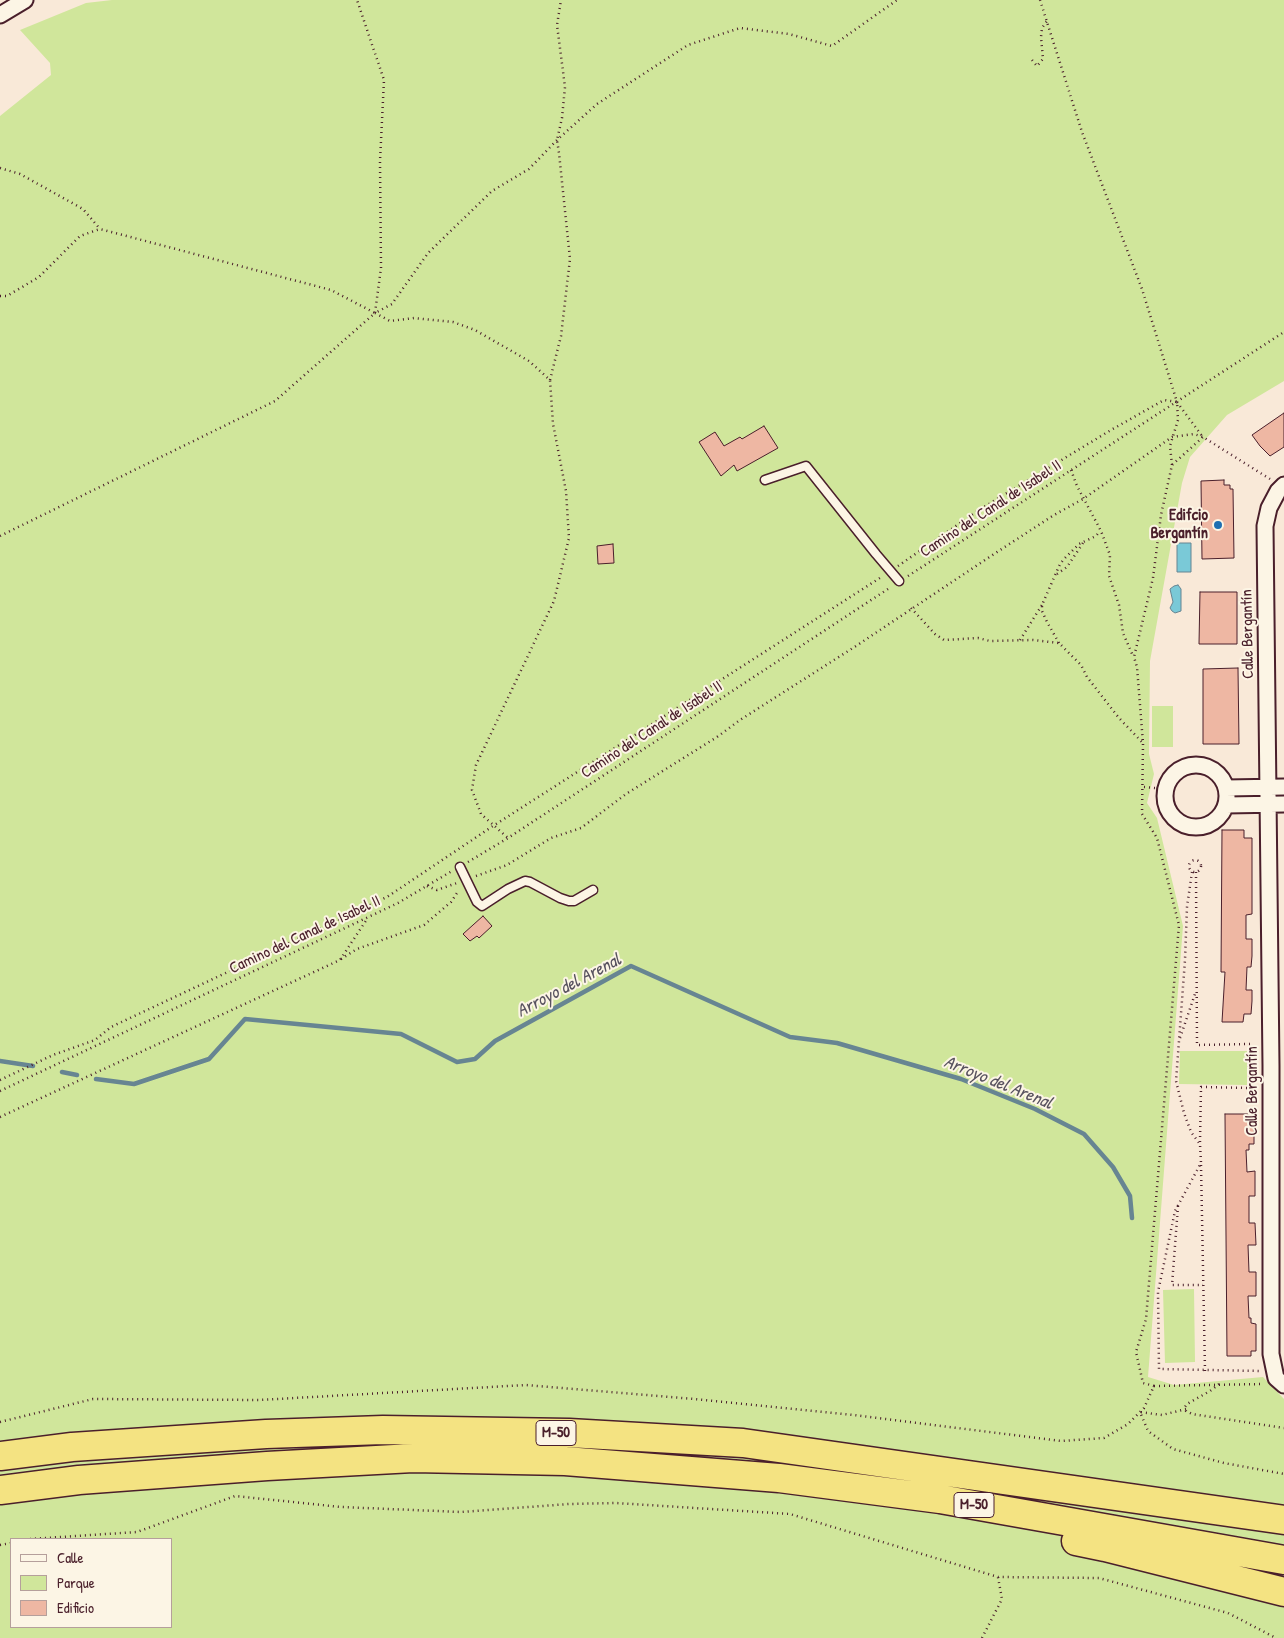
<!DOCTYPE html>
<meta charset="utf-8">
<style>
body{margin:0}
#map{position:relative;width:1284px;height:1638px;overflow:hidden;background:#f9e9d8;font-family:"Patrick Hand",sans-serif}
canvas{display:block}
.legend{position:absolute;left:10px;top:1538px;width:162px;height:90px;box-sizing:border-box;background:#fcf5e5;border:1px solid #b59f9b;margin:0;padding:6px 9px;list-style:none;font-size:15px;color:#4a1f2b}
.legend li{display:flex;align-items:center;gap:10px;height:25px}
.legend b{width:25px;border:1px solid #b59f9b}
</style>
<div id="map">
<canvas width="1284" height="1638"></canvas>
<ul class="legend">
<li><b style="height:6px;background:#fcf5e5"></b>Calle</li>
<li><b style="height:14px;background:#d0e69b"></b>Parque</li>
<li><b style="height:14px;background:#eeb7a3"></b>Edificio</li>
</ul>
</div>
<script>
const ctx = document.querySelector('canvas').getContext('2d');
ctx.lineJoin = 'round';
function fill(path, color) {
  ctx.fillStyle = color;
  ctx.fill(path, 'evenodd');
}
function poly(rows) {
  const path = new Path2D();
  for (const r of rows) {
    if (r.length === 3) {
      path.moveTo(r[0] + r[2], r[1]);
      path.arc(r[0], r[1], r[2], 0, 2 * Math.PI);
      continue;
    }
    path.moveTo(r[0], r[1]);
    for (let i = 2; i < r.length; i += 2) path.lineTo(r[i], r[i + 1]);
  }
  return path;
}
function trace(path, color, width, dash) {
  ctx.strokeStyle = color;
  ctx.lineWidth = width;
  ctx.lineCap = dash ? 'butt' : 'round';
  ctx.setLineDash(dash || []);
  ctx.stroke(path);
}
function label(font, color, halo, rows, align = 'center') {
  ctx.font = font + ' "Patrick Hand",sans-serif';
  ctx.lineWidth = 4;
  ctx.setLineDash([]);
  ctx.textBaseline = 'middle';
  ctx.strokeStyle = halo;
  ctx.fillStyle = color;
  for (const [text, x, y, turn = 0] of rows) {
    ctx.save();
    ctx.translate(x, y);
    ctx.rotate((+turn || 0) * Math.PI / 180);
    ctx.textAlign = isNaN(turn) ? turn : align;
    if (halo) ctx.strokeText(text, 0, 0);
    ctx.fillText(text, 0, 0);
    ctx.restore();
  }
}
const green = poly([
 [112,0,1284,0,1284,381,1227,415,1190,457,1182,483,1150,661,1149,754,1154,774,1147,803,1157,818,1183,926,1148,1377,1174,1385,1263,1377,1284,1399,1284,1638,0,1638,0,116,51,75,50,63,20,30,86,3],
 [11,1539,171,1539,171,1627,11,1627],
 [1152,706,1173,706,1173,747,1152,747],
 [1180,1051,1247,1051,1247,1085,1179,1084],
 [1194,1289,1195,1362,1165,1363,1163,1290]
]);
const water = poly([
 [1177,543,1191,543,1191,572,1177,572,1177,543],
 [1178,585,1181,589,1181,611,1175,613,1172,611,1170,608,1173,602,1170,589,1174,586,1178,585]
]);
const stream = poly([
 [0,1061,33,1066],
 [62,1072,77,1075],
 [96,1079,134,1084,209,1059,245,1019,401,1034,457,1062,475,1059,495,1041,631,966,790,1037,837,1043,961,1079,1035,1109,1084,1134,1113,1167,1130,1196,1132,1218]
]);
const building = poly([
 [1284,413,1284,447,1270,456,1260,446,1252,435,1284,413],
 [764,426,778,448,737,471,734,465,721,476,699,442,715,432,724,446,740,437,742,439,764,426],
 [1224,480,1224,485,1230,485,1230,489,1233,489,1234,558,1202,559,1201,481,1224,480],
 [613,544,614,563,598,564,597,546,613,544],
 [1200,592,1237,592,1237,644,1199,644,1200,592],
 [1238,668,1239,744,1203,744,1203,669,1238,668],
 [1222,830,1244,830,1244,838,1252,838,1252,914,1246,915,1246,939,1252,939,1252,956,1251,967,1247,967,1246,990,1252,990,1252,1001,1251,1014,1244,1014,1243,1022,1222,1022,1225,972,1221,972,1222,830],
 [483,916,492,926,479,938,477,936,470,941,463,934,483,916],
 [1225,1114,1248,1114,1247,1119,1254,1119,1254,1144,1249,1144,1249,1150,1246,1150,1247,1172,1255,1171,1255,1196,1249,1196,1249,1223,1255,1223,1256,1245,1248,1245,1249,1272,1256,1272,1256,1296,1248,1296,1249,1318,1251,1318,1251,1323,1256,1324,1256,1351,1251,1351,1251,1356,1227,1356,1225,1114]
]);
const path = poly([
 [1040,0,1082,132,1142,289,1177,402,1202,436],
 [1032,60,1037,66,1043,59,1041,37,1042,28,1047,21],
 [0,168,20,174,83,209,100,229],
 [0,296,7,296,39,277,80,236,100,229,331,290,375,313,392,304,428,253,492,191,529,169,557,140,597,104,688,45,740,28,789,34,832,46,897,0],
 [375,313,390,321,414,318,453,322,475,330,529,361,550,380,553,424,566,491,569,538,554,601,476,765,472,790,481,814,508,838],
 [550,380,561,336,570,259,559,153,557,140,562,118,565,87,557,25,561,0],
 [1071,470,1077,486,1101,531,1110,555,1109,576,1119,605,1123,633,1133,656],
 [0,536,275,401,375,313,381,268,380,161,384,80,357,0],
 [898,566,979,510,1111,430,1164,400,1177,402,1178,420,1170,446,1172,465],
 [1057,574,1067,567,1083,543],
 [908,576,1284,332],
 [911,608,935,634,944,640,978,638,990,641,1033,640,1059,643,1081,665,1087,677,1119,718,1142,742],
 [1020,640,1042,605],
 [1059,643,1047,622,1042,611,1042,605,1060,564,1064,559,1079,544,1096,536,1100,531],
 [1144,787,1155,788],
 [1195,866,6],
 [468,862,508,838,891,587],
 [1192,872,1187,907,1185,960,1176,1081,1184,1113,1191,1132,1200,1144,1201,1163,1175,1211,1158,1292,1159,1369,1261,1371],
 [1196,872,1197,1045,1250,1044,1249,1066,1253,1066],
 [476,876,507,865,551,838,581,828,626,794,717,737,740,720,856,646,994,554,1054,515,1083,499,1172,437,1194,434,1203,437,1270,479],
 [427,886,437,890,457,883],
 [341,959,357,949,424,925,451,902,459,890],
 [1180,1038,1196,991],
 [0,1080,53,1055,95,1040,111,1027,387,897,493,826,883,576],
 [0,1091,398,903,452,871],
 [0,1117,340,960,367,919],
 [1200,1142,1201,1087,1250,1088,1249,1066],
 [1201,1165,1205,1371],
 [1178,1206,1172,1285,1203,1285],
 [1219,1384,1210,1391,1187,1404,1185,1407,1186,1411,1192,1414,1284,1428],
 [1154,1386,1262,1384],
 [1186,1409,1162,1415,1140,1412,1148,1431,1173,1449,1224,1463,1284,1474],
 [0,1422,93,1399,259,1400,526,1385,694,1399,854,1415,1061,1441,1104,1438,1128,1424,1144,1408,1154,1386,1143,1383,1136,1352,1146,1319,1179,925,1157,838,1142,814,1143,743,1137,667,1134,657,1153,578,1161,515,1172,465,1203,437],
 [30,1539,137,1532,235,1496,341,1507,461,1512,569,1504,616,1503,790,1514,998,1577,1099,1578,1228,1613,1276,1638],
 [0,1545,11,1543],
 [982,1638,1002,1599,998,1577]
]);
const service = poly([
 [765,480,806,466,876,554,899,581],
 [460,867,477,902,482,906,508,889,525,881,530,882,560,898,569,901,574,901,593,890]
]);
const minor = poly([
 [0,15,25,0],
 [1284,485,1278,491,1269,508,1265,526,1271,1066,1271,1354,1276,1378,1284,1385],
 [1196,796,31],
 [1226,788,1284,787],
 [1226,805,1284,804]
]);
const motorway = poly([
 [0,1456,72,1447,266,1434,383,1430,569,1433,743,1443,1284,1520],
 [0,1490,79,1480,267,1466,413,1458,565,1461,779,1478,940,1499,1284,1560],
 [1076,1541,1105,1547,1284,1592]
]);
const markers = [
 [1218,525,5,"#1f6fb2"]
];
const shields = [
 [556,1433,40],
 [974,1505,40]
];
const shieldNames = [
 ["M-50",556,1433],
 ["M-50",974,1505]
];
const streetNames = [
 ["Camino del Canal de Isabel II",991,509,-33],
 ["Calle Bergantín",1248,634,-91],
 ["Camino del Canal de Isabel II",652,730,-33],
 ["Camino del Canal de Isabel II",305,935,-25],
 ["Calle Bergantín",1253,1091,-90]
];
const poiNames = [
 ["Edifcio",1208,516],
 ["Bergantín",1208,534]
];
const waterNames = [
 ["Arroyo del Arenal",569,986,-28],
 ["Arroyo del Arenal",998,1083,22]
];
fill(green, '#d0e69b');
fill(water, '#7ac9d7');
trace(water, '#678592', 1);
trace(stream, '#678592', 4.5);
fill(building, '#eeb7a3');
trace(building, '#4a1f2b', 1);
trace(service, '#4a1f2b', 11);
trace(minor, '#4a1f2b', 19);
trace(motorway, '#4a1f2b', 31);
trace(path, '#4a1f2b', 2.5, [1, 4]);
trace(service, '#fcf5e5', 8);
trace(minor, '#fcf5e5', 15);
trace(motorway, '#f4e382', 28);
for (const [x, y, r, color] of markers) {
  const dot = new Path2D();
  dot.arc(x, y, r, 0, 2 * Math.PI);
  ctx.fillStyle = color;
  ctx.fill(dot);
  trace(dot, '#fcf5e5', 2);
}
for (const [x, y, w] of shields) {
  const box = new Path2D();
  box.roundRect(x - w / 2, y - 12.5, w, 25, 4);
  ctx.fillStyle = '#fcf5e5';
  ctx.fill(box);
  trace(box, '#4a1f2b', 1);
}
label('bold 15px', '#4a1f2b', null, shieldNames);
label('16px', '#4a1f2b', '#fcf5e5', streetNames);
label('bold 16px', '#4a1f2b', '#fcf5e5', poiNames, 'right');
label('italic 18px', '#58525f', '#fcf5e5', waterNames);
</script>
